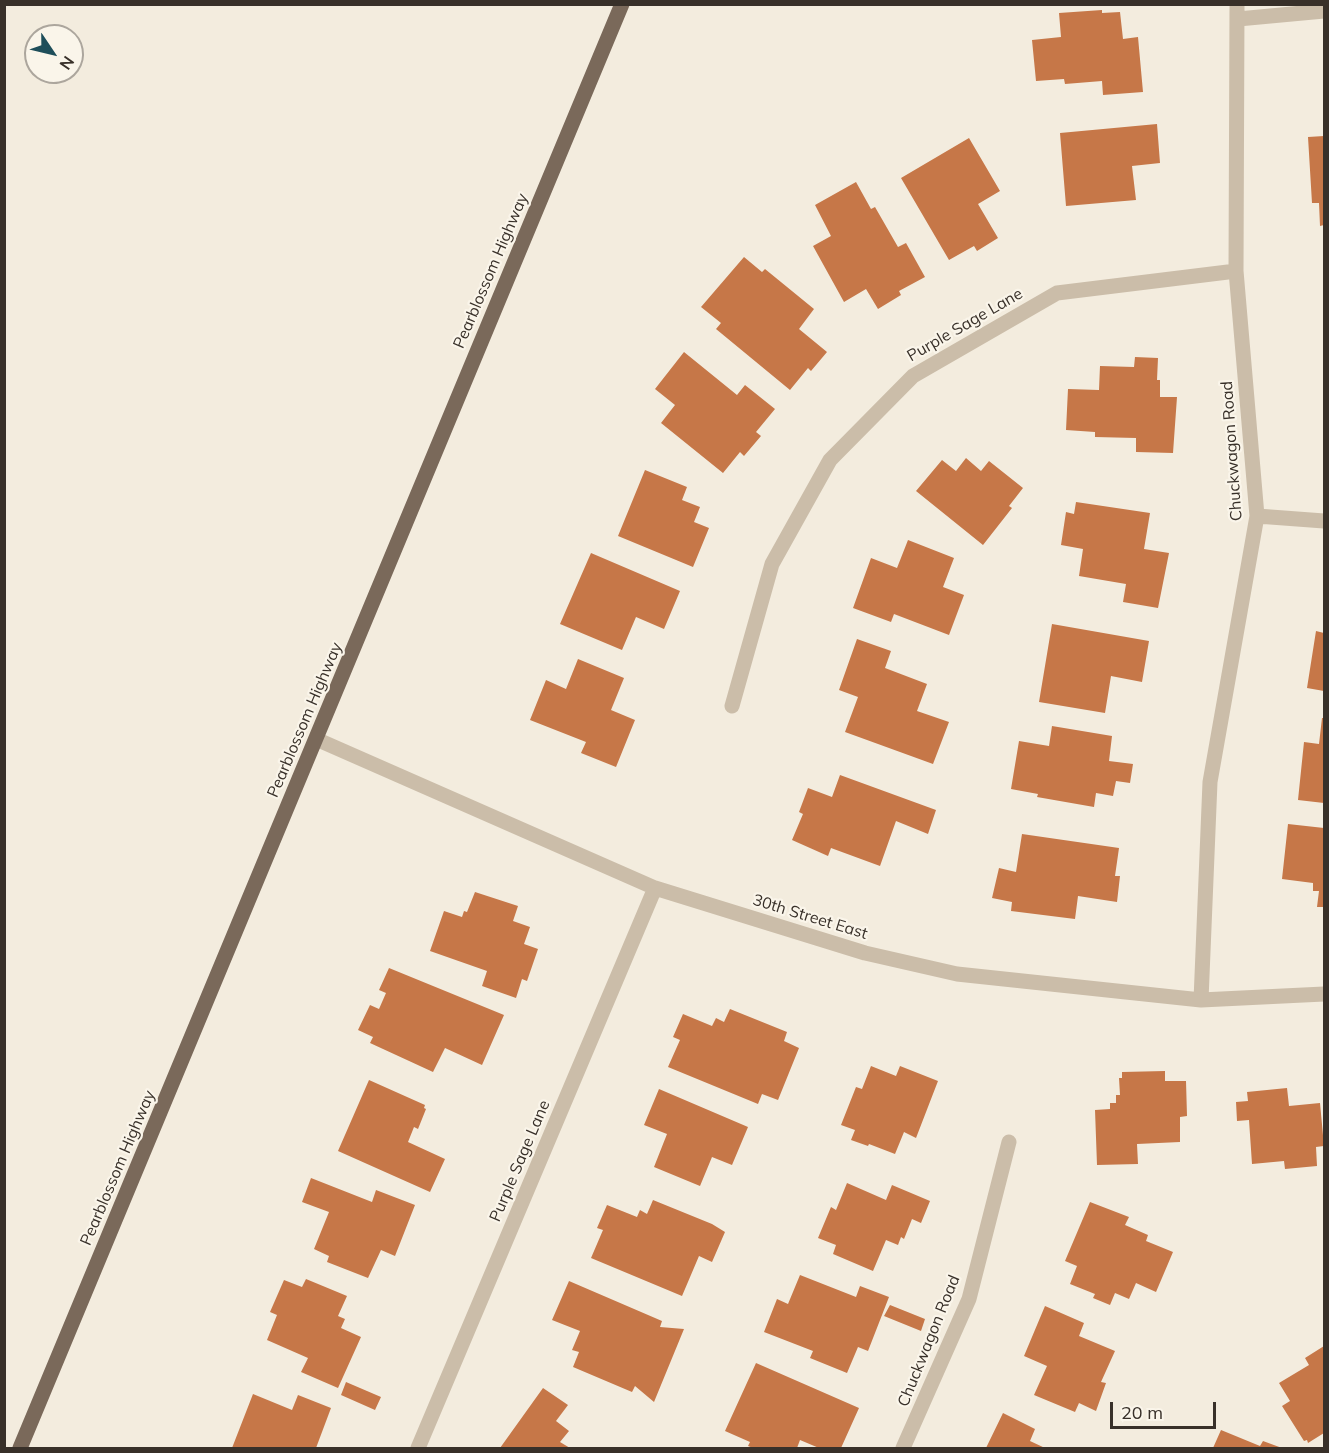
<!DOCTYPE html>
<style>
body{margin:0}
#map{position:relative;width:1329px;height:1453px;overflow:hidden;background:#f3ecde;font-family:Mulish,sans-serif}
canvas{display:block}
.frame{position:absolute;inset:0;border:6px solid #383029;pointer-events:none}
.north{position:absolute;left:24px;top:24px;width:60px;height:60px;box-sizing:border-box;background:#faf5ea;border:2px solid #aca69d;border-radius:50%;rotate:125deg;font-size:16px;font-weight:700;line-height:24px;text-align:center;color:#383029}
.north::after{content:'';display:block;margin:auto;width:21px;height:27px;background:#1e4e5a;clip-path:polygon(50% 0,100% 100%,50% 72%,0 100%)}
.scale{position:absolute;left:1110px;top:1402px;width:106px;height:27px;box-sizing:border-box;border:3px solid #383029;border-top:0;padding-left:8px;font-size:18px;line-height:21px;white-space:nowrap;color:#383029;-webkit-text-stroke:4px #faf5ea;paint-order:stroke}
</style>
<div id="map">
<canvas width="1329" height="1453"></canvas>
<div class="frame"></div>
<div class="north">N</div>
<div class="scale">20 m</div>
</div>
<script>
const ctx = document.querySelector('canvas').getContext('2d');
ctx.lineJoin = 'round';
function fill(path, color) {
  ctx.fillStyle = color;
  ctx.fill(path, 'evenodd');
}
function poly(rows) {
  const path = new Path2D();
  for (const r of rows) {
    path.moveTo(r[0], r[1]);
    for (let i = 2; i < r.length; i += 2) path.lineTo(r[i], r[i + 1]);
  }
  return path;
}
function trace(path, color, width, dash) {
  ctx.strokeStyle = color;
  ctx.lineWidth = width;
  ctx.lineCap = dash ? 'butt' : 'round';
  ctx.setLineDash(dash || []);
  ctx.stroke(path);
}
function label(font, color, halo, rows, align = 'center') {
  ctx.font = font + ' Mulish,sans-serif';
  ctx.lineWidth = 4.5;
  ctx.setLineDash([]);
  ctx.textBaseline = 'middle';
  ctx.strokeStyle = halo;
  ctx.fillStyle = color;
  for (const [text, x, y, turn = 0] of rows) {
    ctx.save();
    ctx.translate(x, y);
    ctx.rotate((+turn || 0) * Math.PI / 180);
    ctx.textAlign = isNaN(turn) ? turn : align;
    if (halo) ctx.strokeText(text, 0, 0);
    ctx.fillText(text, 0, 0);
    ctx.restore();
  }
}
const building = poly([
 [1102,10,1102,13,1120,12,1123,39,1138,37,1143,92,1103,95,1102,81,1065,84,1064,79,1036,81,1032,40,1061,37,1059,13],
 [1157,124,1160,163,1132,166,1136,200,1066,206,1060,133],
 [1324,136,1324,225,1320,226,1319,203,1312,203,1308,137],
 [969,138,1000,191,978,204,998,238,977,251,974,246,949,260,901,178],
 [856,182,871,209,875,207,898,247,906,243,925,277,899,291,901,295,878,309,866,289,844,302,813,246,831,236,815,205],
 [744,257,762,272,765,269,814,309,799,329,827,352,811,371,808,368,790,390,716,329,721,323,701,307],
 [684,352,737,395,745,385,775,409,756,432,761,436,744,456,740,452,723,473,661,423,675,405,655,389],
 [1135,357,1158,358,1157,380,1160,380,1160,397,1177,397,1173,453,1136,452,1136,438,1095,437,1095,432,1066,430,1068,389,1099,390,1100,366,1134,367],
 [966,458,981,471,989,461,1023,488,1009,506,1012,508,983,545,916,491,942,460,956,471],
 [645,470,687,487,682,500,700,507,694,522,709,528,693,567,618,536],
 [1076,502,1150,513,1144,549,1169,553,1158,608,1123,602,1126,584,1079,576,1083,549,1061,545,1066,512,1074,514],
 [908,540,954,558,943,587,964,595,949,635,894,614,891,622,853,608,871,558,897,568],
 [591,553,680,591,664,629,636,617,622,650,560,624],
 [1052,624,1149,641,1142,682,1111,676,1105,713,1039,702],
 [1316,631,1324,633,1324,691,1307,688],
 [857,639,891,651,885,668,927,684,917,711,949,722,933,764,845,732,858,697,839,690],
 [578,659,624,678,611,710,635,720,616,767,581,753,586,742,530,720,546,680,566,689],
 [1322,718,1324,718,1324,803,1298,800,1304,742,1319,744],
 [1052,726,1112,736,1109,761,1133,764,1130,783,1116,781,1113,796,1096,793,1094,807,1037,797,1038,794,1011,789,1019,741,1049,746],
 [840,775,936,810,928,834,896,821,880,866,831,848,828,856,792,840,803,814,799,812,808,788,832,797],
 [1288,824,1324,828,1324,907,1317,907,1319,891,1313,891,1313,883,1282,879],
 [1022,834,1119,848,1115,876,1120,876,1117,902,1078,896,1075,919,1011,911,1012,902,992,898,999,868,1016,872],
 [475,892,518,906,513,921,530,927,524,944,538,949,527,981,522,979,516,998,482,986,487,971,430,951,444,911,462,917,464,911,467,912],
 [389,968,504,1015,482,1065,445,1048,433,1072,370,1043,373,1037,358,1030,370,1005,379,1009,386,993,379,990],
 [730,1009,787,1032,784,1041,799,1048,778,1100,762,1094,758,1104,668,1067,680,1040,673,1037,683,1014,712,1026,716,1018,724,1022],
 [871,1066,896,1076,900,1066,938,1081,916,1138,904,1132,895,1154,869,1144,868,1146,851,1140,855,1130,841,1125,856,1087,862,1089],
 [1165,1071,1165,1081,1186,1081,1187,1116,1180,1117,1180,1142,1137,1144,1138,1164,1097,1165,1095,1110,1110,1109,1110,1103,1116,1103,1116,1095,1120,1095,1119,1078,1122,1078,1122,1072],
 [369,1080,425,1105,424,1108,426,1109,418,1129,414,1127,408,1142,445,1159,430,1192,338,1151],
 [1287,1088,1289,1106,1320,1103,1324,1146,1316,1147,1317,1166,1285,1169,1284,1161,1252,1164,1249,1120,1237,1121,1236,1102,1248,1101,1247,1092],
 [659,1089,748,1127,732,1165,712,1157,700,1186,654,1167,667,1134,644,1125],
 [311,1178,372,1202,376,1190,415,1205,395,1256,381,1250,368,1278,327,1262,329,1256,314,1249,329,1212,302,1202],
 [847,1183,886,1200,892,1185,930,1201,921,1223,912,1219,904,1239,901,1237,898,1245,886,1240,873,1271,833,1254,836,1245,818,1238,831,1207,836,1210],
 [653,1200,712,1224,725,1232,712,1262,699,1256,682,1296,591,1258,603,1230,597,1228,607,1205,637,1217,640,1210,647,1214],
 [1090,1202,1129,1217,1125,1225,1148,1235,1146,1241,1173,1252,1156,1292,1136,1283,1129,1299,1115,1293,1110,1305,1093,1298,1095,1294,1070,1284,1077,1266,1065,1261],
 [800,1275,856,1297,860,1286,889,1297,868,1351,858,1347,847,1373,810,1358,813,1351,764,1332,777,1299,788,1304],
 [306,1279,347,1296,338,1316,345,1319,341,1328,361,1337,338,1388,301,1372,308,1358,267,1340,277,1315,270,1312,284,1280,302,1287],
 [569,1281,662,1321,660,1327,684,1329,654,1402,635,1386,632,1392,573,1367,579,1352,572,1350,580,1331,552,1320],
 [890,1305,925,1319,921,1331,884,1316],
 [1045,1306,1084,1323,1079,1336,1115,1351,1101,1382,1106,1383,1096,1411,1079,1403,1075,1412,1034,1395,1047,1366,1024,1356],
 [1324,1346,1324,1433,1308,1443,1307,1440,1304,1441,1282,1406,1290,1401,1279,1383,1309,1365,1305,1358],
 [756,1363,859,1408,841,1448,819,1448,800,1440,797,1448,753,1448,748,1446,750,1442,725,1431],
 [346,1382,381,1397,375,1410,341,1395],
 [543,1388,568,1405,556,1421,569,1431,560,1442,570,1448,500,1448],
 [253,1394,292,1410,298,1395,331,1408,316,1448,232,1448],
 [1003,1413,1035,1429,1030,1441,1045,1448,986,1448],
 [1221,1430,1260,1446,1263,1441,1282,1448,1213,1448]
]);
const minor = poly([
 [1238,19,1324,11],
 [1257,516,1324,521],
 [732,706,772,564,830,460,913,376,1057,293,1236,271],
 [316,739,655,888,865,953,957,974,1201,1000,1324,994],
 [1201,1000,1210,782,1257,516,1236,271,1237,4],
 [418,1448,655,888],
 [903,1448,969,1299,1009,1142]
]);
const primary = poly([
 [20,1448,622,4]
]);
const streetNames = [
 ["Pearblossom Highway",491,271,-67],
 ["Purple Sage Lane",965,325,-30],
 ["Chuckwagon Road",1232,451,-94],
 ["Pearblossom Highway",305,720,-67],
 ["30th Street East",810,917,17],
 ["Purple Sage Lane",520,1161,-67],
 ["Pearblossom Highway",118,1168,-67],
 ["Chuckwagon Road",929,1341,-68]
];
fill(building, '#c67748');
trace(minor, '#cbbda9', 15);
trace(primary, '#7a695a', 15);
label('16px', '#383029', '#faf5ea', streetNames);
</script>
